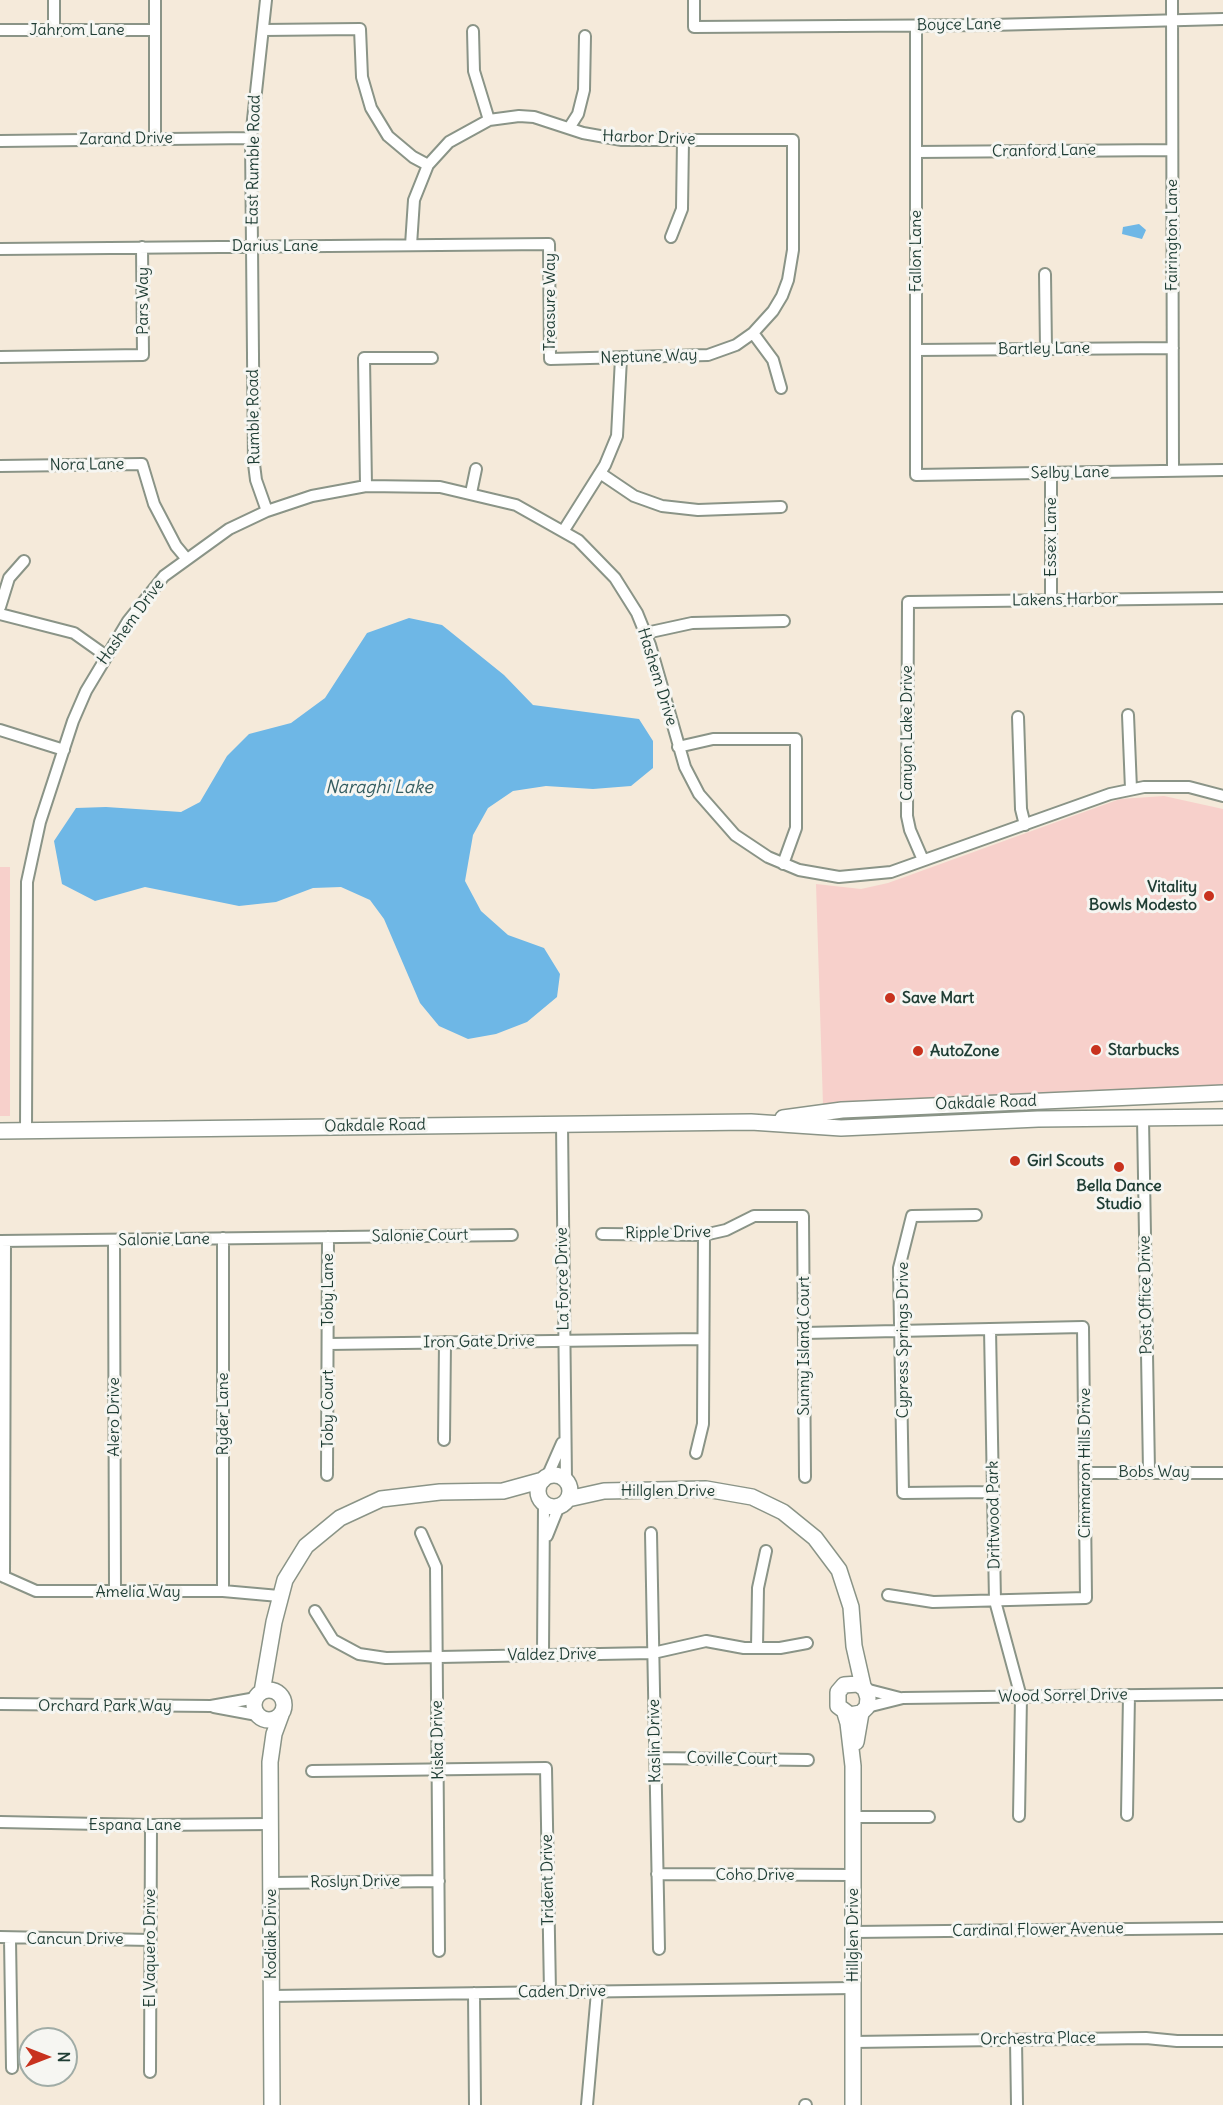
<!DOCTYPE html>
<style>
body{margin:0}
#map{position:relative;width:1223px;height:2105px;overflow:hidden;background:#f5eada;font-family:Delius,sans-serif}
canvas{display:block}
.north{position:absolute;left:18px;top:2027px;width:60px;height:60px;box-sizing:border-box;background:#f6f6f2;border:2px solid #a0aca6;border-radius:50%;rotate:90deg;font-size:16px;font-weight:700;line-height:24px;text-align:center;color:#1f3d34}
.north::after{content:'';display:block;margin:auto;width:21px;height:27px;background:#c8321e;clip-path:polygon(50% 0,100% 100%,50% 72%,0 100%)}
</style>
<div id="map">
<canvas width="1223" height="2105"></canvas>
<div class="north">N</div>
</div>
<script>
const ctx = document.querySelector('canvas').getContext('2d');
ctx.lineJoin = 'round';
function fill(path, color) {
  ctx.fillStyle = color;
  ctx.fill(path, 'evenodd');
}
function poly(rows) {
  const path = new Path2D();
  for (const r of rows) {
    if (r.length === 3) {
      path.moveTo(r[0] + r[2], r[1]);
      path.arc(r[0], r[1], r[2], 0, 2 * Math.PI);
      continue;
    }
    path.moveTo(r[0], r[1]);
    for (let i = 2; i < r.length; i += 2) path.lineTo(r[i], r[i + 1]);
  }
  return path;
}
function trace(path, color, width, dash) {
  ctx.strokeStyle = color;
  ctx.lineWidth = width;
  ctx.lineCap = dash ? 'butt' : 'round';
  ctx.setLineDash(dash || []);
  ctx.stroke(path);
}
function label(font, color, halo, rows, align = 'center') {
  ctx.font = font + ' Delius,sans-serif';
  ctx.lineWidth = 6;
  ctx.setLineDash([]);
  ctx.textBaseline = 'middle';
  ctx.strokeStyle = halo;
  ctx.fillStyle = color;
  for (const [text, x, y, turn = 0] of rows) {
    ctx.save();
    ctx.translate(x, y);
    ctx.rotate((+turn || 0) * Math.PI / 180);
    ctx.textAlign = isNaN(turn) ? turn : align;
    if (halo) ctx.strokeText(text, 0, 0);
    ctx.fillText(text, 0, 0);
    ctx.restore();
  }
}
const built = poly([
 [1164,796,1223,809,1223,1087,1123,1089,823,1105,816,884,861,889,888,883,1120,799],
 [0,867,10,867,10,1116,0,1116]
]);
const water = poly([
 [1139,224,1146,230,1142,239,1122,234,1123,227],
 [409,618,442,625,504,675,533,705,639,719,653,741,653,768,631,786,593,789,546,786,513,791,488,808,473,835,465,881,481,911,508,935,544,948,560,974,557,997,527,1022,496,1034,468,1039,439,1026,420,1003,384,919,370,900,341,887,313,888,276,902,239,906,145,887,95,901,62,884,54,841,76,808,106,807,181,812,200,802,227,756,249,734,291,723,325,698,367,633]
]);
const street = poly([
 [54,0,54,30],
 [155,0,155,139],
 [266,0,251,138,254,464,256,480,267,511],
 [694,0,694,27,991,25,1223,19],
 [1172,0,1173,471],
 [916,26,916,475,1223,470],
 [0,30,155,30],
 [263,30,360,29,362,77,371,108,388,136,413,157,428,165],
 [473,31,474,71,489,120],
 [569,128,578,114,584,90,585,36],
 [0,141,251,138],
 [916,152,1172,150],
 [671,237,682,209,683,140],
 [0,249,549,244,550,359,708,355,736,345,753,333,773,311,782,296,788,280,793,250,793,140,622,140,583,133,534,117,519,116,489,120,449,142,428,165,414,200,411,245],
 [1045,274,1046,349],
 [753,333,773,360,781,388],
 [916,350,1173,348],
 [0,357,143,355,142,247],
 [0,466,142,464,154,504,176,546,186,558],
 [600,473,634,496,662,506,698,510,781,507],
 [1051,473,1051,600],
 [366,486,364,358,432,358],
 [471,493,476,469],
 [564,530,605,465,617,436,621,358],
 [0,607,9,578,24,561],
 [0,614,74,633,105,655],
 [646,633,692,623,784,621],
 [1128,715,1131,789],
 [1018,717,1021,809,1025,825],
 [0,730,64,750],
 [678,747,713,739,796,739,796,828,783,864],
 [923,860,910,830,907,816,908,602,1223,598],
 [1143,1118,1149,1471],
 [562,1124,566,1480],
 [26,1130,27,882,40,822,73,721,86,691,128,621,164,576,229,529,267,511,312,496,366,486,440,487,516,505,578,540,615,578,637,613,650,645,685,767,699,794,735,835,768,857,799,870,839,877,891,872,1110,794,1144,787,1189,787,1223,796],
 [976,1215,912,1216,899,1268,903,1493,993,1492],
 [602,1234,704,1235,726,1230,754,1216,803,1216,805,1477],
 [223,1238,223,1591],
 [0,1241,512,1235],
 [114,1241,115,1592],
 [990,1329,995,1601,1021,1697,1019,1816],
 [804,1333,1083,1327,1086,1598,933,1602,888,1595],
 [328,1344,702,1339],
 [444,1440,445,1342],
 [696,1453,703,1424,704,1235],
 [1086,1473,1223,1473],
 [327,1475,328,1237],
 [547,1477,562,1443],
 [421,1533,436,1567,439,1951],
 [651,1533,659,1949],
 [547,1536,559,1506],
 [0,1575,36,1591,223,1591,279,1596],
 [4,1577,5,1241],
 [315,1611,333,1640,359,1654,386,1658,653,1653,706,1641,744,1648,780,1648,807,1643],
 [757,1648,758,1588,766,1551],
 [543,1655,544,1503],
 [865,1689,900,1698],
 [0,1704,211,1706,256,1698],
 [214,1707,257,1715],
 [867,1707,903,1698,1223,1694],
 [655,1758,808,1760],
 [312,1771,546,1768,550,1992],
 [1127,1815,1129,1695],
 [853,1817,929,1817],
 [0,1822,151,1825,270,1824],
 [657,1874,853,1875],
 [271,1883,439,1881],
 [853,1932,1223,1928],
 [0,1937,150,1940],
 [10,1939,12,2068],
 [474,1993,475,2105],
 [271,1996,853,1988],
 [1016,2040,1017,2105],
 [853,2042,1146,2038,1177,2041,1223,2041],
 [150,2072,151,1825],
 [587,2105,597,1992],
 [805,2105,806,2105]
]);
const secondary = poly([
 [783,1118,842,1110,1223,1093],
 [0,1131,751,1122,841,1128,1038,1119,1223,1117],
 [554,1491,16],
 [568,1499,604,1491,706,1489,752,1497,783,1512,815,1538,839,1570,851,1607,854,1646,863,1686],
 [269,1705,15],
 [262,1692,274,1622,285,1580,306,1546,340,1518,381,1499,440,1492,503,1491,543,1480],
 [845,1713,848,1723,853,1766,853,2105],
 [856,1742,861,1713,867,1707,868,1698,865,1689,858,1684,844,1685,838,1692,838,1706,850,1715,861,1713],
 [272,2105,270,1762,274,1734,281,1715]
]);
const markers = [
 [1209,896,6,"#c8321e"],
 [890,998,6,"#c8321e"],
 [1096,1050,6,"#c8321e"],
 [918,1051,6,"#c8321e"],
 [1015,1161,6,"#c8321e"],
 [1119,1167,6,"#c8321e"]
];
const streetNames = [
 ["Boyce Lane",959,25,-1],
 ["Jahrom Lane",77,30],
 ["Harbor Drive",649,138,2],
 ["Zarand Drive",126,139,-1],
 ["Cranford Lane",1044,151,-1],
 ["East Rumble Road",254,160,-89],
 ["Fairington Lane",1172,235,-90],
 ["Darius Lane",275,246],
 ["Fallon Lane",916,251,-90],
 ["Pars Way",143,301,-90],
 ["Treasure Way",550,302,-90],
 ["Bartley Lane",1044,349,-1],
 ["Neptune Way",649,357,-2],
 ["Rumble Road",254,417,-91],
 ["Nora Lane",87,465,-1],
 ["Selby Lane",1070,473,-1],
 ["Essex Lane",1051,537,-90],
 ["Lakens Harbor",1065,600,-1],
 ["Hashem Drive",131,622,-54],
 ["Hashem Drive",657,677,73],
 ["Canyon Lake Drive",907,733,-90],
 ["Oakdale Road",986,1103,-2],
 ["Oakdale Road",375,1126,-1],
 ["Ripple Drive",668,1233,-1],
 ["Salonie Court",420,1236,-1],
 ["Salonie Lane",164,1240,-1],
 ["La Force Drive",563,1279,-91],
 ["Toby Lane",328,1290,-90],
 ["Post Office Drive",1146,1295,-91],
 ["Cypress Springs Drive",903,1340,-90],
 ["Iron Gate Drive",479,1342,-1],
 ["Sunny Island Court",804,1346,-90],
 ["Toby Court",328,1409,-90],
 ["Ryder Lane",223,1414,-90],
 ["Alero Drive",114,1417,-90],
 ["Cimmaron Hills Drive",1085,1463,-90],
 ["Bobs Way",1154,1472],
 ["Hillglen Drive",668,1491],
 ["Driftwood Park",994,1515,-91],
 ["Amelia Way",138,1592],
 ["Valdez Drive",552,1655,-1],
 ["Wood Sorrel Drive",1063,1696,-1],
 ["Orchard Park Way",105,1706],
 ["Kiska Drive",438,1740,-91],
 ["Kaslin Drive",655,1741,-91],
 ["Coville Court",732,1759,1],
 ["Espana Lane",135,1825],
 ["Coho Drive",755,1875],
 ["Trident Drive",548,1880,-91],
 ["Roslyn Drive",355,1882,-1],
 ["Cardinal Flower Avenue",1038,1930,-1],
 ["Kodiak Drive",271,1934,-90],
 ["Hillglen Drive",853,1935,-90],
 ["Cancun Drive",75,1939],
 ["El Vaquero Drive",150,1948,-90],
 ["Caden Drive",562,1992,-1],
 ["Orchestra Place",1038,2039,-1]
];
const poiNames = [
 ["Vitality",1197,887,"right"],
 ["Bowls Modesto",1197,905,"right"],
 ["Save Mart",902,998],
 ["Starbucks",1108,1050],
 ["AutoZone",930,1051],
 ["Girl Scouts",1027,1161],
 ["Bella Dance",1119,1186,"center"],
 ["Studio",1119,1204,"center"]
];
const waterNames = [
 ["Naraghi Lake",379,788]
];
fill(built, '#f7d0cb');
fill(water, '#6eb7e6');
trace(street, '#8a9487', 14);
trace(secondary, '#8a9487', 18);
trace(street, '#fff', 10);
trace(secondary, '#fff', 15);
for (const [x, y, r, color] of markers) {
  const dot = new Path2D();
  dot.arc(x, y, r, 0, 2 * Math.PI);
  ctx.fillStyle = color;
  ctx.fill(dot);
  trace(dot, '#f6f6f2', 2);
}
label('16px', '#1f3d34', '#f6f6f2', streetNames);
label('bold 16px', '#1f3d34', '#f6f6f2', poiNames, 'left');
label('italic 18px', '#335c60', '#f6f6f2', waterNames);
</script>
